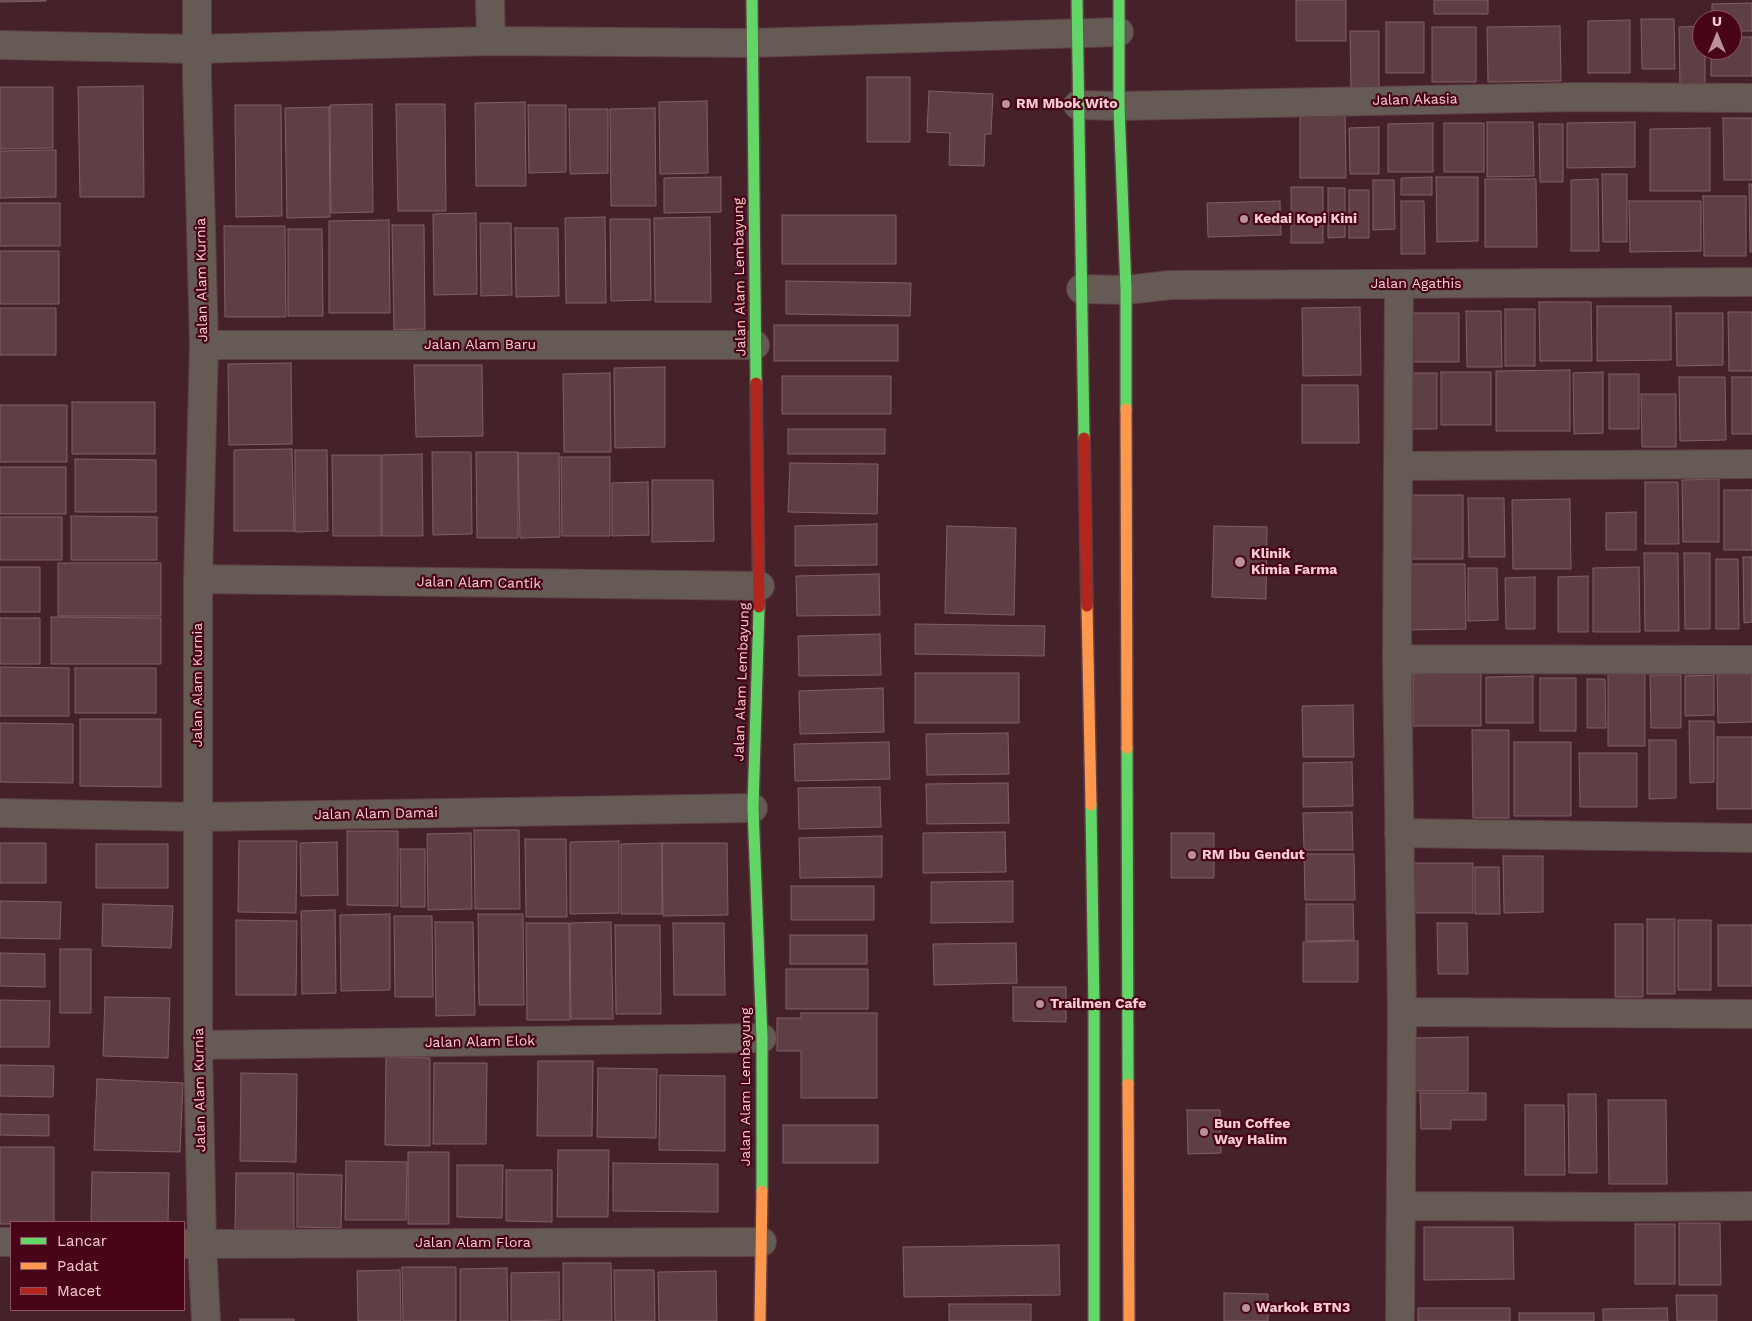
<!DOCTYPE html>
<style>
body{margin:0}
#map{position:relative;width:1752px;height:1321px;overflow:hidden;background:#452129;font-family:"Work Sans",sans-serif}
canvas{display:block}
.legend{position:absolute;left:10px;top:1221px;width:175px;height:90px;box-sizing:border-box;background:#480517;border:1px solid #8e5561;margin:0;padding:6px 9px;list-style:none;font-size:15px;color:#f8cdd1}
.legend li{display:flex;align-items:center;gap:10px;height:25px}
.legend b{width:25px;border:1px solid #8e5561}
.north{position:absolute;left:1692px;top:10px;width:50px;height:50px;box-sizing:border-box;background:#480517;border:1px solid #8e5561;border-radius:50%;rotate:0deg;font-size:14px;font-weight:700;line-height:20px;text-align:center;color:#f8cdd1}
.north::after{content:'';display:block;margin:auto;width:18px;height:22px;background:#b99196;clip-path:polygon(50% 0,100% 100%,50% 72%,0 100%)}
</style>
<div id="map">
<canvas width="1752" height="1321"></canvas>
<ul class="legend">
<li><b style="height:6px;background:#63d668"></b>Lancar</li>
<li><b style="height:6px;background:#ff974d"></b>Padat</li>
<li><b style="height:6px;background:#b3261e"></b>Macet</li>
</ul>
<div class="north">U</div>
</div>
<script>
const ctx = document.querySelector('canvas').getContext('2d');
ctx.lineJoin = 'round';
function fill(path, color) {
  ctx.fillStyle = color;
  ctx.fill(path, 'evenodd');
}
function poly(rows) {
  const path = new Path2D();
  for (const r of rows) {
    path.moveTo(r[0], r[1]);
    for (let i = 2; i < r.length; i += 2) path.lineTo(r[i], r[i + 1]);
  }
  return path;
}
function trace(path, color, width, dash) {
  ctx.strokeStyle = color;
  ctx.lineWidth = width;
  ctx.lineCap = dash ? 'butt' : 'round';
  ctx.setLineDash(dash || []);
  ctx.stroke(path);
}
function label(font, color, halo, rows, align = 'center') {
  ctx.font = font + ' "Work Sans",sans-serif';
  ctx.lineWidth = 4.5;
  ctx.setLineDash([]);
  ctx.textBaseline = 'middle';
  ctx.strokeStyle = halo;
  ctx.fillStyle = color;
  for (const [text, x, y, turn = 0] of rows) {
    ctx.save();
    ctx.translate(x, y);
    ctx.rotate((+turn || 0) * Math.PI / 180);
    ctx.textAlign = isNaN(turn) ? turn : align;
    if (halo) ctx.strokeText(text, 0, 0);
    ctx.fillText(text, 0, 0);
    ctx.restore();
  }
}
const building = poly([
 [0,0,46,0,46,1,0,2,0,0],
 [1296,0,1346,0,1346,41,1296,41,1296,0],
 [1434,0,1488,0,1488,14,1434,14,1434,0],
 [1752,3,1752,31,1732,31,1732,20,1712,20,1712,4,1752,3],
 [1641,19,1674,19,1675,69,1642,69,1641,19],
 [1630,20,1630,73,1588,73,1588,21,1630,20],
 [1386,22,1424,22,1424,73,1386,73,1386,22],
 [1560,26,1561,81,1488,82,1487,27,1560,26],
 [1702,26,1702,50,1705,50,1705,86,1680,86,1679,27,1702,26],
 [1432,27,1476,27,1476,82,1432,82,1432,27],
 [1350,31,1379,31,1379,87,1351,88,1350,31],
 [1732,37,1752,37,1752,76,1711,76,1711,50,1732,50,1732,37],
 [867,77,910,77,910,142,867,142,867,77],
 [143,86,144,197,80,197,78,87,143,86],
 [0,87,53,87,53,148,0,149,0,87],
 [929,91,993,94,991,134,985,134,984,166,949,165,950,133,927,132,929,91],
 [707,101,708,173,660,174,659,102,707,101],
 [525,102,526,186,476,186,475,103,525,102],
 [372,104,373,212,331,213,330,105,372,104],
 [396,104,445,104,446,211,398,211,396,104],
 [235,105,281,105,282,216,236,217,235,105],
 [528,105,566,105,566,172,529,173,528,105],
 [329,107,330,217,287,218,285,108,329,107],
 [655,108,656,206,611,206,610,109,655,108],
 [569,109,608,109,608,173,570,174,569,109],
 [1345,114,1346,178,1300,178,1300,115,1345,114],
 [1723,118,1752,118,1752,180,1724,180,1723,118],
 [1487,122,1533,122,1534,176,1487,177,1487,122],
 [1635,122,1635,167,1567,168,1567,123,1635,122],
 [1433,123,1433,172,1388,172,1388,124,1433,123],
 [1444,123,1484,123,1484,172,1444,172,1444,123],
 [1539,124,1563,124,1563,182,1540,182,1539,124],
 [1379,127,1379,174,1350,174,1349,128,1379,127],
 [1710,128,1710,191,1650,191,1650,129,1710,128],
 [56,150,56,197,0,198,0,151,56,150],
 [1602,174,1627,174,1627,242,1603,242,1602,174],
 [721,177,721,212,664,213,664,178,721,177],
 [1432,177,1432,195,1401,195,1401,178,1432,177],
 [1436,177,1478,177,1478,241,1437,242,1436,177],
 [1485,179,1536,179,1537,247,1485,247,1485,179],
 [1598,179,1599,251,1571,251,1571,180,1598,179],
 [1373,180,1394,180,1395,229,1373,230,1373,180],
 [1749,184,1752,184,1752,252,1750,252,1749,184],
 [1291,187,1323,187,1323,243,1291,243,1291,187],
 [1328,188,1345,188,1345,237,1328,238,1328,188],
 [1349,190,1369,190,1369,238,1349,238,1349,190],
 [1703,196,1746,196,1746,256,1704,256,1703,196],
 [1280,201,1281,235,1208,237,1207,203,1280,201],
 [1401,201,1424,201,1425,254,1401,254,1401,201],
 [1629,201,1701,201,1701,251,1630,252,1629,201],
 [0,203,60,203,60,246,0,246,0,203],
 [476,213,477,294,434,295,433,214,476,213],
 [782,215,896,215,896,264,782,264,782,215],
 [605,217,606,303,566,303,565,218,605,217],
 [710,217,711,302,655,302,654,218,710,217],
 [610,219,650,219,651,300,611,301,610,219],
 [389,220,390,313,329,313,329,221,389,220],
 [480,223,511,223,512,295,481,296,480,223],
 [392,225,424,225,425,329,394,330,392,225],
 [224,226,285,226,286,317,225,317,224,226],
 [515,228,558,228,559,296,516,297,515,228],
 [288,229,322,229,323,316,288,316,288,229],
 [0,251,59,251,59,304,0,304,0,251],
 [786,281,911,283,910,316,786,314,786,281],
 [1539,302,1591,302,1592,361,1540,361,1539,302],
 [1597,306,1671,306,1671,360,1597,361,1597,306],
 [1360,307,1361,375,1303,376,1302,308,1360,307],
 [0,308,56,308,56,355,0,355,0,308],
 [1505,309,1535,309,1535,366,1505,366,1505,309],
 [1466,311,1501,311,1502,367,1467,367,1466,311],
 [1728,312,1752,312,1752,371,1729,371,1728,312],
 [1410,313,1459,313,1459,362,1410,362,1410,313],
 [1676,313,1723,313,1723,365,1677,366,1676,313],
 [774,325,898,325,898,361,774,361,774,325],
 [291,363,292,444,229,445,228,364,291,363],
 [414,365,482,365,483,436,416,437,414,365],
 [665,367,665,447,615,448,614,368,665,367],
 [1570,370,1570,431,1496,431,1496,371,1570,370],
 [1441,372,1491,372,1491,425,1441,425,1441,372],
 [1603,372,1603,433,1574,434,1573,373,1603,372],
 [610,373,611,452,564,452,563,374,610,373],
 [1406,373,1437,373,1437,429,1406,429,1406,373],
 [1609,374,1639,374,1639,429,1609,429,1609,374],
 [782,376,891,376,891,414,782,414,782,376],
 [1679,377,1725,377,1726,440,1680,441,1679,377],
 [1732,377,1752,377,1752,434,1732,434,1732,377],
 [1302,385,1358,385,1359,443,1302,443,1302,385],
 [1641,394,1676,394,1676,447,1642,447,1641,394],
 [72,402,155,402,155,454,72,454,72,402],
 [0,405,67,405,67,462,0,462,0,405],
 [788,429,885,429,885,454,788,454,788,429],
 [292,449,294,531,234,531,234,450,292,449],
 [295,450,327,450,328,531,295,532,295,450],
 [432,452,471,452,472,534,433,535,432,452],
 [476,452,518,452,518,538,477,538,476,452],
 [518,453,559,453,560,537,520,538,518,453],
 [422,454,423,536,382,536,382,455,422,454],
 [332,455,381,455,381,536,333,536,332,455],
 [561,457,610,457,610,536,562,536,561,457],
 [75,459,156,460,156,512,75,512,75,459],
 [790,463,878,464,877,514,788,512,790,463],
 [0,467,66,467,66,514,0,514,0,467],
 [1719,479,1719,542,1683,542,1682,480,1719,479],
 [652,480,713,480,714,541,652,542,652,480],
 [648,482,649,535,612,536,612,483,648,482],
 [1645,482,1678,482,1679,544,1645,544,1645,482],
 [1724,490,1752,490,1752,550,1724,550,1724,490],
 [1409,495,1463,495,1463,559,1410,559,1409,495],
 [1468,498,1504,498,1505,557,1469,557,1468,498],
 [1570,499,1571,569,1513,569,1512,500,1570,499],
 [1636,512,1636,550,1606,550,1606,513,1636,512],
 [71,516,157,517,157,560,71,560,71,516],
 [0,517,62,517,62,560,0,560,0,517],
 [877,524,877,565,795,566,795,526,877,524],
 [947,526,1016,528,1014,615,945,613,947,526],
 [1214,526,1267,527,1266,599,1212,597,1214,526],
 [1644,553,1678,553,1679,631,1645,631,1644,553],
 [1684,553,1710,553,1710,629,1685,629,1684,553],
 [1743,557,1752,557,1752,622,1744,623,1743,557],
 [1716,559,1738,559,1739,629,1716,629,1716,559],
 [58,563,161,563,161,616,58,616,58,563],
 [1406,564,1465,564,1466,629,1407,630,1406,564],
 [0,567,40,567,40,612,0,612,0,567],
 [1639,567,1640,632,1593,632,1593,568,1639,567],
 [1468,568,1497,568,1498,620,1468,621,1468,568],
 [879,574,880,615,797,616,796,576,879,574],
 [1588,576,1588,632,1558,632,1558,577,1588,576],
 [1535,577,1535,629,1506,629,1505,578,1535,577],
 [51,617,161,618,161,664,51,664,51,617],
 [0,618,40,618,40,664,0,664,0,618],
 [915,624,1045,626,1044,656,915,654,915,624],
 [880,634,881,675,799,676,798,636,880,634],
 [0,667,69,668,69,716,0,716,0,667],
 [75,668,156,668,156,713,75,713,75,668],
 [1608,669,1645,669,1645,746,1608,746,1608,669],
 [915,673,1019,673,1019,723,915,723,915,673],
 [1481,673,1481,726,1413,726,1413,674,1481,673],
 [1717,673,1752,673,1752,722,1718,723,1717,673],
 [1650,675,1681,675,1681,728,1651,728,1650,675],
 [1714,675,1714,715,1685,716,1685,676,1714,675],
 [1533,676,1533,723,1486,723,1486,677,1533,676],
 [1540,678,1576,678,1576,731,1540,731,1540,678],
 [1587,679,1605,679,1606,728,1587,728,1587,679],
 [883,688,884,732,800,734,799,691,883,688],
 [1353,705,1354,757,1303,757,1302,706,1353,705],
 [80,719,161,719,161,787,80,786,80,719],
 [1689,721,1714,721,1714,782,1690,783,1689,721],
 [0,723,73,724,73,783,0,782,0,723],
 [1472,730,1509,730,1509,818,1473,818,1472,730],
 [1008,733,1009,774,927,775,926,734,1008,733],
 [1717,737,1752,737,1752,809,1717,809,1717,737],
 [1649,740,1676,740,1676,798,1649,799,1649,740],
 [889,742,890,779,795,781,794,744,889,742],
 [1514,742,1571,742,1571,816,1514,816,1514,742],
 [1579,753,1637,753,1637,807,1580,807,1579,753],
 [1352,762,1353,806,1303,807,1303,763,1352,762],
 [1008,783,1009,823,927,824,926,784,1008,783],
 [880,787,881,827,799,829,798,788,880,787],
 [1352,812,1353,850,1304,850,1303,813,1352,812],
 [474,830,519,830,520,909,475,909,474,830],
 [347,831,398,831,398,906,347,905,347,831],
 [1005,832,1006,872,923,873,923,833,1005,832],
 [471,833,472,909,428,910,427,834,471,833],
 [1171,833,1214,833,1214,878,1171,878,1171,833],
 [882,836,882,877,800,878,799,838,882,836],
 [525,839,566,839,567,917,526,917,525,839],
 [239,841,297,841,296,913,238,912,239,841],
 [619,841,619,913,570,914,570,842,619,841],
 [337,842,338,895,301,896,300,843,337,842],
 [0,843,46,843,46,883,0,883,0,843],
 [662,843,662,914,621,914,621,844,662,843],
 [662,843,727,843,728,915,663,916,662,843],
 [96,844,168,844,168,888,96,888,96,844],
 [400,849,425,849,425,907,401,907,400,849],
 [1304,854,1354,854,1355,900,1305,900,1304,854],
 [1503,856,1543,856,1543,912,1504,913,1503,856],
 [1414,863,1473,863,1473,913,1415,913,1414,863],
 [1475,867,1499,867,1500,914,1475,914,1475,867],
 [1013,881,1013,922,931,923,931,882,1013,881],
 [791,886,874,886,874,920,791,920,791,886],
 [0,901,61,902,60,939,0,938,0,901],
 [103,904,173,906,171,948,102,946,103,904],
 [1306,904,1353,904,1354,940,1306,941,1306,904],
 [335,910,336,993,302,994,301,911,335,910],
 [390,914,390,990,341,991,340,915,390,914],
 [478,914,523,914,524,1005,479,1005,478,914],
 [394,916,432,916,433,997,395,997,394,916],
 [1647,919,1675,919,1675,994,1647,994,1647,919],
 [236,920,297,921,296,995,236,995,236,920],
 [1678,920,1711,920,1711,990,1678,990,1678,920],
 [435,922,473,922,475,1015,436,1016,435,922],
 [611,922,613,1019,571,1019,570,923,611,922],
 [526,923,569,923,570,1020,527,1020,526,923],
 [673,923,724,923,725,995,674,995,673,923],
 [1437,923,1467,923,1468,974,1438,974,1437,923],
 [1615,924,1643,924,1643,997,1615,997,1615,924],
 [615,925,660,925,661,1014,616,1014,615,925],
 [1718,925,1752,925,1752,986,1718,986,1718,925],
 [790,935,867,935,867,964,790,964,790,935],
 [1358,941,1358,982,1303,982,1303,942,1358,941],
 [1016,943,1017,983,934,985,933,944,1016,943],
 [60,949,91,949,91,1013,60,1013,60,949],
 [0,953,45,954,45,987,0,986,0,953],
 [786,969,868,969,868,1009,786,1009,786,969],
 [1013,987,1066,987,1066,1022,1013,1021,1013,987],
 [105,997,170,998,168,1058,103,1056,105,997],
 [0,1000,50,1001,49,1047,0,1047,0,1000],
 [801,1013,877,1013,877,1098,801,1098,801,1051,777,1051,777,1018,801,1018,801,1013],
 [1468,1037,1468,1091,1415,1091,1415,1038,1468,1037],
 [386,1057,430,1058,430,1146,385,1145,386,1057],
 [538,1061,593,1061,592,1136,537,1136,538,1061],
 [434,1063,487,1063,486,1144,433,1144,434,1063],
 [0,1065,54,1066,53,1097,0,1096,0,1065],
 [598,1068,657,1069,656,1138,597,1137,598,1068],
 [241,1073,297,1074,296,1162,240,1161,241,1073],
 [660,1075,725,1076,725,1151,659,1150,660,1075],
 [97,1079,183,1083,180,1152,94,1150,97,1079],
 [1420,1093,1486,1093,1486,1120,1451,1120,1451,1129,1421,1129,1420,1093],
 [1568,1094,1596,1094,1597,1173,1569,1173,1568,1094],
 [1608,1100,1666,1100,1667,1184,1609,1184,1608,1100],
 [1525,1105,1564,1105,1565,1175,1525,1175,1525,1105],
 [1187,1110,1220,1110,1221,1153,1188,1154,1187,1110],
 [0,1114,49,1115,49,1136,0,1135,0,1114],
 [783,1125,878,1125,878,1163,783,1163,783,1125],
 [0,1147,54,1147,54,1222,11,1222,11,1224,0,1224,0,1147],
 [558,1150,609,1150,608,1217,557,1217,558,1150],
 [408,1152,449,1152,449,1224,408,1224,408,1152],
 [346,1161,407,1162,406,1220,345,1220,346,1161],
 [613,1163,718,1164,718,1212,613,1211,613,1163],
 [457,1165,503,1165,502,1218,457,1217,457,1165],
 [506,1170,552,1170,552,1222,506,1221,506,1170],
 [92,1172,169,1173,168,1222,91,1222,92,1172],
 [236,1173,294,1173,294,1231,235,1230,236,1173],
 [297,1174,342,1175,341,1228,297,1227,297,1174],
 [1679,1223,1720,1223,1721,1285,1679,1285,1679,1223],
 [1635,1224,1675,1224,1675,1284,1635,1284,1635,1224],
 [1424,1227,1513,1227,1514,1279,1424,1280,1424,1227],
 [1059,1245,1060,1295,904,1297,903,1247,1059,1245],
 [563,1263,611,1263,612,1321,563,1321,563,1263],
 [402,1267,456,1267,456,1321,403,1321,402,1267],
 [507,1268,508,1321,460,1321,460,1269,507,1268],
 [400,1270,401,1321,358,1321,357,1271,400,1270],
 [614,1270,654,1270,655,1321,615,1321,614,1270],
 [716,1271,717,1321,659,1321,658,1272,716,1271],
 [559,1272,560,1320,511,1321,511,1273,559,1272],
 [1224,1293,1268,1294,1268,1321,1224,1321,1224,1293],
 [1676,1295,1717,1295,1717,1321,1677,1321,1676,1295],
 [949,1304,1031,1304,1031,1321,949,1321,949,1304],
 [1418,1308,1510,1308,1510,1321,1418,1321,1418,1308],
 [1667,1308,1668,1321,1603,1321,1603,1309,1667,1308],
 [1519,1313,1594,1313,1594,1321,1519,1321,1519,1313],
 [240,1319,294,1319,294,1321,240,1321,240,1319]
]);
const street = poly([
 [197,0,197,77,204,345,198,579,198,1045,202,1244,206,1321],
 [490,0,491,41],
 [0,45,196,49,491,41,752,43,1119,32],
 [1078,105,1119,106,1577,97,1752,98],
 [1399,284,1397,659,1402,1012,1400,1321],
 [1081,289,1126,290,1170,285,1752,282],
 [204,345,755,345],
 [1399,466,1752,464],
 [198,579,760,586],
 [1397,659,1752,660],
 [0,813,199,817,753,808],
 [1399,833,1752,838],
 [1402,1012,1752,1014],
 [198,1045,762,1038],
 [1401,1206,1636,1207,1752,1206],
 [0,1242,11,1242],
 [184,1244,762,1242]
]);
const fast = poly([
 [752,0,756,383],
 [1077,0,1084,438],
 [1119,0,1119,106,1126,290,1126,409],
 [759,607,753,808,762,1038,762,1191],
 [1127,748,1128,1084],
 [1091,805,1094,1010,1094,1321]
]);
const slow = poly([
 [1126,409,1127,748],
 [1087,606,1091,805],
 [1128,1084,1129,1321],
 [760,1321,762,1191]
]);
const jam = poly([
 [756,383,759,607],
 [1084,438,1087,606]
]);
const markers = [
 [1006,104,5,"#b99196"],
 [1244,219,5,"#b99196"],
 [1240,562,6,"#b99196"],
 [1192,855,5,"#b99196"],
 [1040,1004,5,"#b99196"],
 [1204,1132,5,"#b99196"],
 [1246,1308,5,"#b99196"]
];
const streetNames = [
 ["Jalan Akasia",1415,100,-1],
 ["Jalan Alam Lembayung",740,277,-91],
 ["Jalan Alam Kurnia",202,280,-91],
 ["Jalan Agathis",1416,284],
 ["Jalan Alam Baru",480,345],
 ["Jalan Alam Cantik",479,583,1],
 ["Jalan Alam Lembayung",742,682,-88],
 ["Jalan Alam Kurnia",198,685,-90],
 ["Jalan Alam Damai",376,814,-1],
 ["Jalan Alam Elok",480,1042,-1],
 ["Jalan Alam Lembayung",746,1087,-90],
 ["Jalan Alam Kurnia",200,1090,-91],
 ["Jalan Alam Flora",473,1243]
];
const poiNames = [
 ["RM Mbok Wito",1016,104],
 ["Kedai Kopi Kini",1254,219],
 ["Klinik",1251,554],
 ["Kimia Farma",1251,570],
 ["RM Ibu Gendut",1202,855],
 ["Trailmen Cafe",1050,1004],
 ["Bun Coffee",1214,1124],
 ["Way Halim",1214,1140],
 ["Warkok BTN3",1256,1308]
];
fill(building, '#5d3f44');
trace(building, '#806166', 1);
trace(street, '#5f3f46', 30);
trace(fast, '#5f3f46', 14);
trace(slow, '#5f3f46', 14);
trace(jam, '#5f3f46', 14);
trace(street, '#655a54', 28);
trace(fast, '#63d668', 11);
trace(slow, '#ff974d', 11);
trace(jam, '#b3261e', 11);
for (const [x, y, r, color] of markers) {
  const dot = new Path2D();
  dot.arc(x, y, r, 0, 2 * Math.PI);
  ctx.fillStyle = color;
  ctx.fill(dot);
  trace(dot, '#480517', 2);
}
label('14px', '#f8cdd1', '#480517', streetNames);
label('bold 14px', '#f8cdd1', '#480517', poiNames, 'left');
</script>
